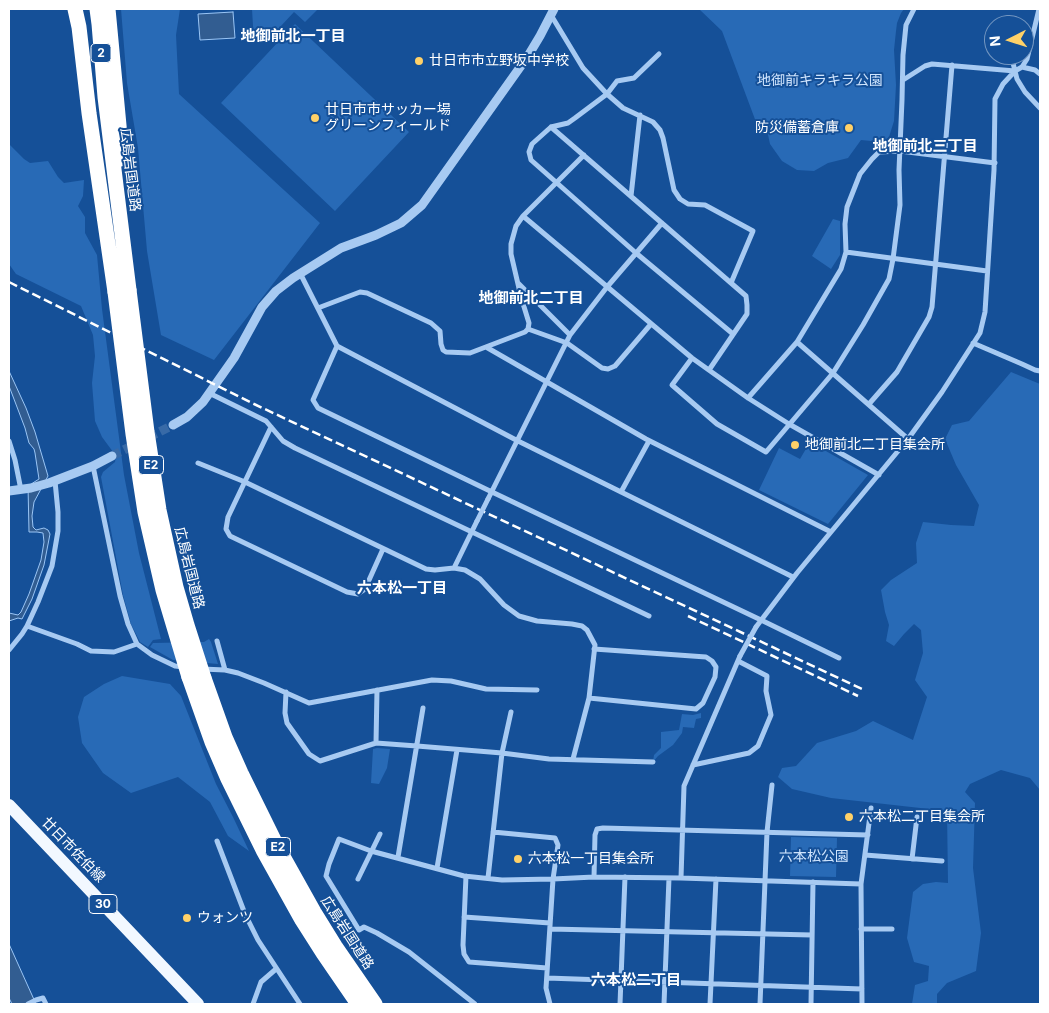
<!DOCTYPE html>
<meta charset="utf-8">
<style>
body{margin:0}
#map{position:relative;width:1049px;height:1013px;overflow:hidden;background:#155098;font-family:Inter,sans-serif}
canvas{display:block}
.frame{position:absolute;inset:0;border:10px solid #fff;pointer-events:none}
.north{position:absolute;left:984px;top:15px;width:50px;height:50px;box-sizing:border-box;background:#155098;border:1px solid #7396c1;border-radius:50%;rotate:265deg;font-size:14px;font-weight:700;line-height:20px;text-align:center;color:#fff}
.north::after{content:'';display:block;margin:auto;width:18px;height:22px;background:#ffd168;clip-path:polygon(50% 0,100% 100%,50% 72%,0 100%)}
</style>
<div id="map">
<canvas width="1049" height="1013"></canvas>
<div class="frame"></div>
<div class="north">N</div>
</div>
<script>
const ctx = document.querySelector('canvas').getContext('2d');
ctx.lineJoin = 'round';
function fill(path, color) {
  ctx.fillStyle = color;
  ctx.fill(path, 'evenodd');
}
function poly(rows) {
  const path = new Path2D();
  for (const r of rows) {
    path.moveTo(r[0], r[1]);
    for (let i = 2; i < r.length; i += 2) path.lineTo(r[i], r[i + 1]);
  }
  return path;
}
function trace(path, color, width, dash) {
  ctx.strokeStyle = color;
  ctx.lineWidth = width;
  ctx.lineCap = dash ? 'butt' : 'round';
  ctx.setLineDash(dash || []);
  ctx.stroke(path);
}
function label(font, color, halo, rows, align = 'center') {
  ctx.font = font + ' Inter,"Noto Sans JP",sans-serif';
  ctx.lineWidth = 4;
  ctx.setLineDash([]);
  ctx.textBaseline = 'middle';
  ctx.strokeStyle = halo;
  ctx.fillStyle = color;
  for (const [text, x, y, turn = 0] of rows) {
    ctx.save();
    ctx.translate(x, y);
    ctx.rotate((+turn || 0) * Math.PI / 180);
    ctx.textAlign = isNaN(turn) ? turn : align;
    if (halo) ctx.strokeText(text, 0, 0);
    ctx.fillText(text, 0, 0);
    ctx.restore();
  }
}
const green = poly([
 [121,9,180,9,176,35,179,94,320,223,214,360,161,335,147,251,138,148,127,83],
 [252,9,318,9,305,22,294,12,266,42,254,43],
 [699,9,904,9,901,13,897,23,896,31,894,50,896,85,894,121,889,137,882,142,861,140,848,158,828,163,814,171,797,170,782,161,770,144,767,130,756,122,722,31],
 [295,24,409,132,335,211,221,103],
 [9,144,24,159,30,163,48,161,58,177,64,183,84,180,83,196,78,206,85,217,85,233,97,255,102,309,124,475,139,553,161,639,153,640,148,647,140,642,131,624,123,595,101,477,103,472,115,462,116,456,102,437,95,421,92,383,95,356,93,335,81,306,16,274,9,264],
 [833,219,840,221,840,255,831,269,812,256],
 [1011,372,1040,384,1040,790,1030,778,1001,770,970,784,965,792,975,803,973,868,981,933,976,971,947,983,937,994,937,1004,912,1004,915,985,928,981,929,966,914,962,907,938,913,892,923,884,936,882,948,883,947,811,831,798,792,789,778,777,782,768,796,766,817,743,856,731,873,721,913,740,927,697,915,680,923,653,921,630,914,624,904,634,894,646,886,641,889,625,885,612,881,590,891,580,917,563,916,543,923,522,951,525,974,526,979,505,956,465,945,439,952,425,969,421],
 [810,442,868,475,828,524,759,490,779,448,800,459],
 [209,639,211,642,218,664,173,660,150,647,153,643,204,642],
 [122,676,170,684,181,696,216,784,233,817,249,851,228,836,210,802,178,777,131,793,103,773,82,743,78,717,84,697,104,684],
 [701,713,701,718,696,719,694,728,683,727,682,733,673,745,658,756,653,762,654,755,661,748,661,732,679,730,682,714,693,715],
 [377,748,390,749,387,768,379,784,371,783,373,749],
 [791,837,837,838,836,877,790,876]
]);
const water = poly([
 [233,12,235,38,200,40,198,14,233,12],
 [9,371,26,408,35,432,48,476,34,502,32,516,33,527,36,530,44,528,48,530,50,534,44,565,32,599,22,619,18,618,9,621,9,613,18,615,21,612,29,594,41,560,44,542,43,533,37,532,29,532,28,486,39,479,35,453,34,449,29,443,25,428,9,386,9,371],
 [9,944,36,1004,12,1004,9,998,9,944]
]);
const tertiaryTunnel = poly([
 [112,456,173,425]
]);
const minor = poly([
 [551,15,583,68,607,94,623,108,653,122,660,130,663,138,674,190,680,199,688,204,705,205,753,231,731,283],
 [659,54,634,78,617,81,607,94,575,118,568,123,551,127,532,144,529,152,531,160,636,253,733,334],
 [1011,55,1017,79,1025,92,1040,108],
 [1022,67,1035,70,1040,74],
 [903,80,925,66,932,64,1015,71],
 [551,127,746,296,747,305,747,314,709,370],
 [631,196,640,115],
 [523,216,692,358,748,398,789,424,879,475],
 [846,252,987,271],
 [300,273,337,346,518,441,793,577],
 [518,283,570,335],
 [318,308,360,292,367,293,431,323,440,331,441,344,443,350,446,352,470,353,525,332,528,329,529,323,521,297,511,254,511,244,516,226,523,216,584,155],
 [528,329,567,343,602,368,608,369,615,366,651,324],
 [797,342,908,439],
 [973,343,1022,364,1035,370,1040,371],
 [337,346,313,400,318,408,492,492,761,620,839,658],
 [486,347,646,439,831,532],
 [692,358,672,385,717,424,766,452,833,373,863,325,889,279,893,259,900,205,899,170,902,100,903,55,906,25,914,9],
 [209,393,266,421,283,441,295,448,649,616],
 [748,398,797,342,841,269,846,252,845,224,847,207,860,174,872,159,879,152,900,151,995,163],
 [869,404,897,372,929,317,932,307,952,65],
 [271,427,228,517,226,529,230,536,347,592,358,594,365,589,383,549],
 [9,441,15,460,21,490],
 [198,463,245,482,426,569,435,570,454,568,465,570,480,579,504,605,519,616,537,621,572,624,582,626,587,630,595,645,589,698,573,759],
 [93,466,120,596,128,624,137,644,152,655,175,666,184,667],
 [621,492,649,441],
 [488,499,570,335,607,287,662,223],
 [454,568,477,521],
 [27,626,77,644,91,651,114,652,137,644],
 [756,627,797,573,908,439,942,392,980,333,985,312,994,170,995,99,1003,84,1015,71,1022,67,1027,59,1039,9],
 [217,641,225,670],
 [9,650,22,634,27,626,38,602,52,566,58,531,58,512,55,481],
 [202,669,225,670,238,673,264,683,309,703,432,680,451,681,486,689,537,690],
 [286,692,285,713,287,723,309,754,320,761,376,743,417,746,502,753,549,759,653,762],
 [589,698,696,709,703,703,715,677,716,667,712,661,706,657,594,649],
 [376,743,377,690],
 [693,765,749,753,758,746,771,715,766,691,767,676,738,661],
 [217,841,245,914,258,940,300,1004],
 [865,855,942,861],
 [398,857,423,708],
 [912,859,917,817],
 [437,868,457,750],
 [466,876,463,945,464,954,469,962,547,968],
 [594,877,595,835,597,829,603,828,868,835],
 [488,878,502,753,511,712],
 [681,878,861,884],
 [358,879,380,834],
 [464,917,550,923],
 [550,929,812,935],
 [861,929,892,929],
 [547,978,862,989],
 [28,1004,36,1000,43,998,46,1004],
 [253,1004,261,982,276,969],
 [475,1004,409,952,377,933,364,927,359,930,326,876,329,864,339,839,371,851,464,876,502,880,553,879,558,845,555,838,493,832],
 [550,1004,546,988,553,879,594,877,681,878,684,786,740,656],
 [620,1004,625,877],
 [664,1004,669,878],
 [710,1004,716,879],
 [760,1004,767,832,772,785],
 [811,1004,813,882],
 [862,1004,861,884,871,808]
]);
const tertiary = poly([
 [173,425,187,417,203,402,234,358,262,307,276,291,293,278,341,248,376,235,401,223,422,205,528,56,540,36,554,9],
 [9,491,31,488,49,483,93,466,112,456]
]);
const primary = poly([
 [9,805,198,1004]
]);
const motorway = poly([
 [75,9,79,27,89,113,115,292],
 [97,9,99,24,105,97,129,290],
 [108,9,120,136,121,159],
 [189,677,212,742,228,779,263,850,302,920,323,953,358,1004],
 [204,678,225,737,241,773,276,844,314,912,335,946,375,1004]
]);
const rail = poly([
 [9,282,254,404,862,689],
 [688,616,858,696]
]);
const minorBridge = poly([
 [477,521,488,499],
 [740,656,756,627]
]);
const motorwayBridge = poly([
 [129,290,147,432,159,510,176,587,187,625,204,678],
 [115,292,133,434,145,512,163,590,189,677]
]);
const markers = [
 [419,61,5,"#ffd168"],
 [315,118,5,"#ffd168"],
 [849,128,5,"#ffd168"],
 [795,445,5,"#ffd168"],
 [849,817,5,"#ffd168"],
 [518,859,5,"#ffd168"],
 [187,918,5,"#ffd168"]
];
const shields = [
 [101,53,20],
 [151,465,25],
 [278,847,25],
 [103,904,28]
];
const shieldNames = [
 ["2",101,53],
 ["E2",151,465],
 ["E2",278,847],
 ["30",103,904]
];
const poiNames = [
 ["廿日市市立野坂中学校",429,61],
 ["廿日市市サッカー場",325,110],
 ["グリーンフィールド",325,126],
 ["防災備蓄倉庫",839,128,"right"],
 ["地御前北二丁目集会所",805,445],
 ["六本松二丁目集会所",859,817],
 ["六本松一丁目集会所",528,859],
 ["ウォンツ",197,918]
];
const parkNames = [
 ["地御前キラキラ公園",820,81],
 ["六本松公園",814,857]
];
const streetNames = [
 ["広島岩国道路",130,170,83],
 ["広島岩国道路",189,568,76],
 ["廿日市佐伯線",73,850,46],
 ["広島岩国道路",347,933,57]
];
const neighbourhoodNames = [
 ["地御前北一丁目",293,36],
 ["地御前北三丁目",925,146],
 ["地御前北二丁目",531,298],
 ["六本松一丁目",402,588],
 ["六本松二丁目",636,980]
];
fill(green, '#286ab6');
fill(water, '#325d91');
trace(water, '#9ac5f5', 1);
trace(tertiaryTunnel, '#386aa7', 9, [9, 4.5]);
trace(minor, '#a7caf2', 5);
trace(tertiary, '#a7caf2', 9);
trace(primary, '#f2f8ff', 12);
trace(motorway, '#fff', 15);
trace(rail, '#fff', 2.5, [9, 4]);
trace(minorBridge, '#a7caf2', 5);
trace(motorwayBridge, '#fff', 15);
for (const [x, y, r, color] of markers) {
  const dot = new Path2D();
  dot.arc(x, y, r, 0, 2 * Math.PI);
  ctx.fillStyle = color;
  ctx.fill(dot);
  trace(dot, '#155098', 2);
}
for (const [x, y, w] of shields) {
  const box = new Path2D();
  box.roundRect(x - w / 2, y - 9.5, w, 19, 4);
  ctx.fillStyle = '#155098';
  ctx.fill(box);
  trace(box, '#fff', 1);
}
label('bold 12px', '#fff', null, shieldNames);
label('14px', '#fff', '#155098', poiNames, 'left');
label('14px', '#cfe4fd', '#155098', parkNames);
label('14px', '#fff', '#155098', streetNames);
label('bold 15px', '#fff', '#155098', neighbourhoodNames);
</script>
